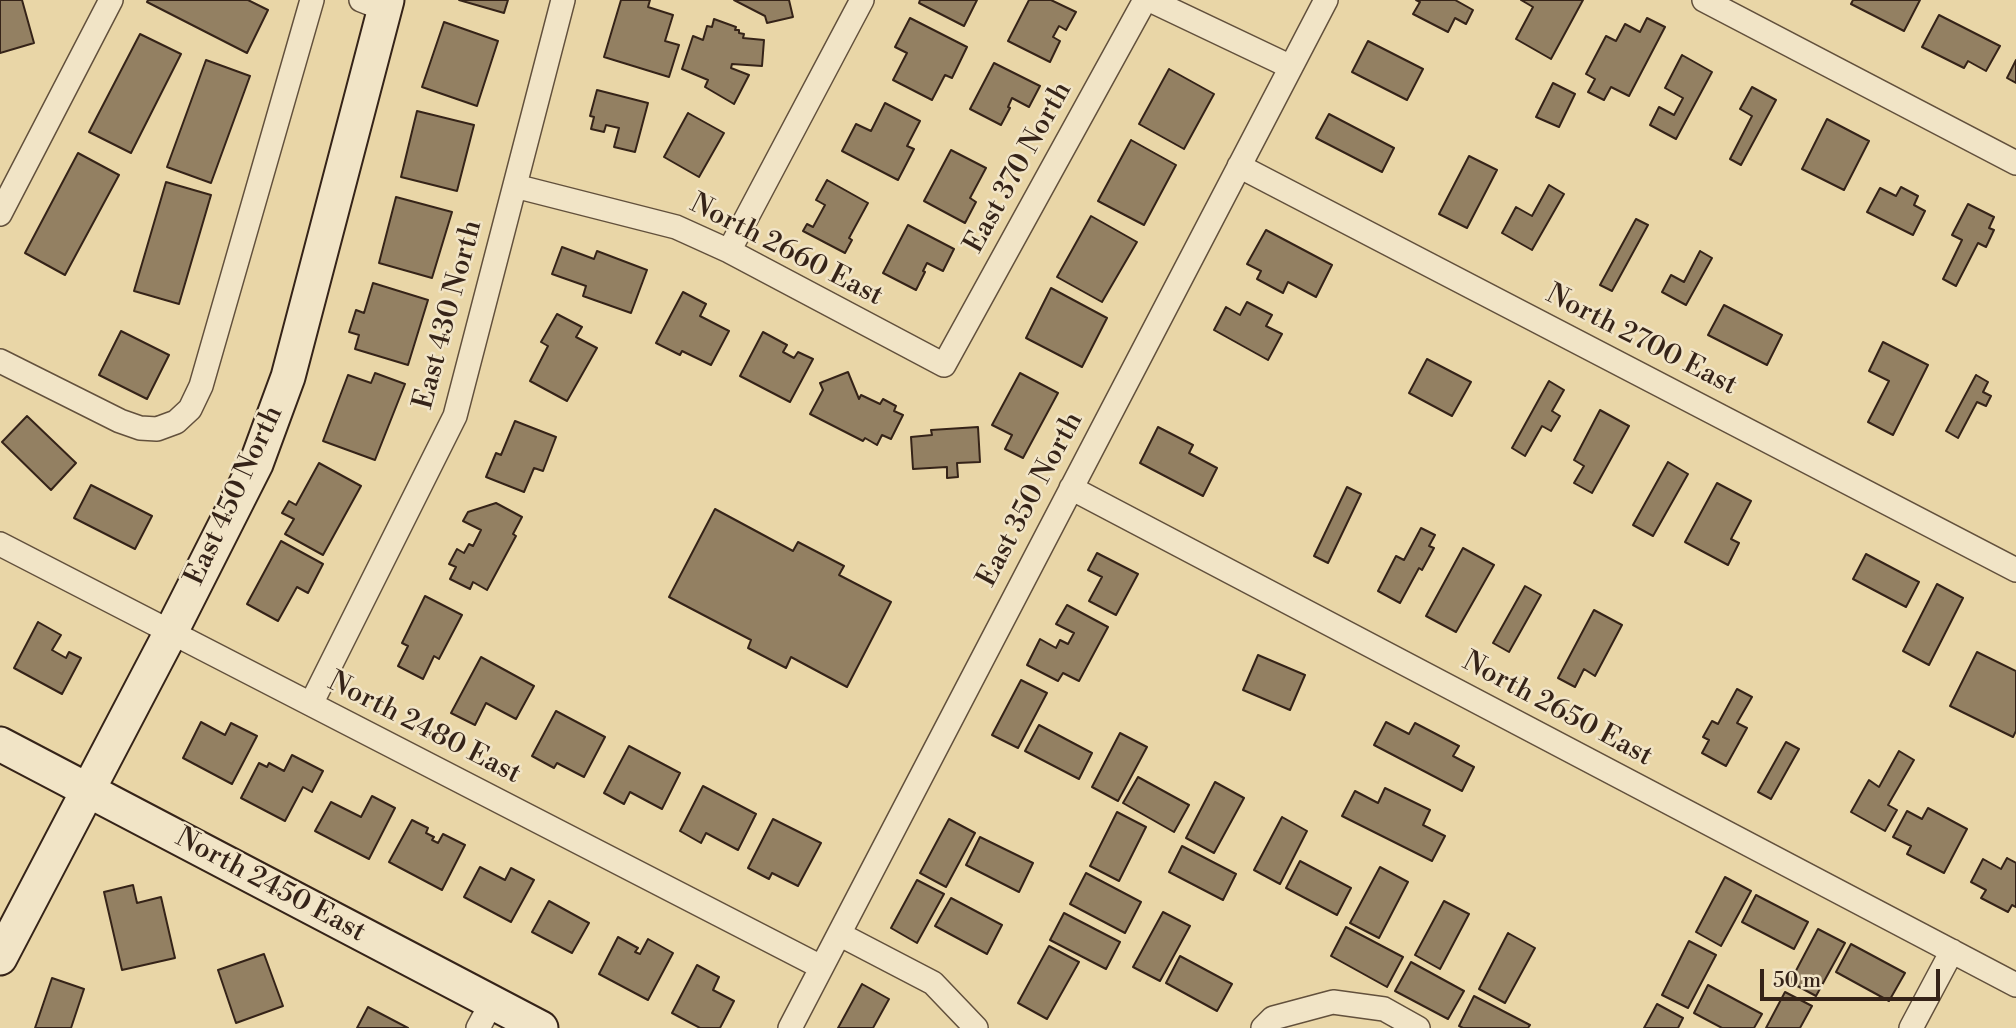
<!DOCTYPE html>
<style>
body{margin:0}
#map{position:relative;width:2016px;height:1028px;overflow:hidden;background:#e9d6a7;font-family:"Libre Bodoni",serif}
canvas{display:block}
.scale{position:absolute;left:1760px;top:969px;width:180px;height:32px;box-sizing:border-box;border:4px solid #352318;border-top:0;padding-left:9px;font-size:21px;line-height:24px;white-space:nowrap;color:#352318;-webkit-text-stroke:5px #f1e4c6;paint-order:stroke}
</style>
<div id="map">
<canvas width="2016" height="1028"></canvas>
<div class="scale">50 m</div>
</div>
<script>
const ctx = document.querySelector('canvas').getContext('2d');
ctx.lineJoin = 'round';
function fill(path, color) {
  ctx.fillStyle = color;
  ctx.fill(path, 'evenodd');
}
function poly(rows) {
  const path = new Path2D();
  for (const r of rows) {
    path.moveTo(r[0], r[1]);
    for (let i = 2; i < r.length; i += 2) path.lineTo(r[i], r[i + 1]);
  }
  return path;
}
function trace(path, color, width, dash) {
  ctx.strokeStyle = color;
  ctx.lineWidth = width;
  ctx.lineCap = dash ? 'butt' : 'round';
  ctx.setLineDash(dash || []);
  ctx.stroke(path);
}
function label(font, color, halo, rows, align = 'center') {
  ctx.font = font + ' "Libre Bodoni",serif';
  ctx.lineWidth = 5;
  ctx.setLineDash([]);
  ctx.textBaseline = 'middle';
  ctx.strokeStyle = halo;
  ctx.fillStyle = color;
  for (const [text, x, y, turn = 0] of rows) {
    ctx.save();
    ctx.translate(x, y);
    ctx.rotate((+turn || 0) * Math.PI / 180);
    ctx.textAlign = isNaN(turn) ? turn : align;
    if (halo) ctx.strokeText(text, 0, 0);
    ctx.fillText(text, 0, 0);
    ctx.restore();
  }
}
const building = poly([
 [0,0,22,0,34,43,0,53,0,0],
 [148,0,248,0,268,10,247,53,147,2,148,0],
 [459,0,508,0,504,13,459,0],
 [621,0,650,0,648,7,673,15,665,41,679,45,669,77,604,57,621,0],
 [734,0,789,0,793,17,767,23,765,16,734,0],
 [920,0,977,0,964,26,919,3,920,0],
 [1029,0,1051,0,1076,12,1066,30,1059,26,1053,37,1060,41,1050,62,1008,41,1029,0],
 [1416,0,1455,0,1473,10,1466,24,1455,18,1448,32,1413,14,1420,2,1416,0],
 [1521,0,1583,0,1551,59,1516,39,1533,7,1521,0],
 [1853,0,1920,0,1904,31,1851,4,1853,0],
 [1939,15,2000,46,1986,71,1968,61,1964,68,1922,47,1939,15],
 [910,18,967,47,952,78,945,75,932,100,893,80,907,53,895,47,910,18],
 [1647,18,1665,27,1629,96,1611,87,1604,100,1588,92,1595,79,1586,74,1606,36,1616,41,1625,24,1640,32,1647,18],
 [714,19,736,27,735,30,739,30,739,33,744,34,743,38,764,40,762,66,732,64,731,68,749,75,734,104,705,87,708,80,682,69,693,36,703,40,707,26,712,27,714,19],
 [444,22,498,41,477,106,422,87,444,22],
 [140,34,181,54,131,153,89,132,140,34],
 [1368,41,1423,69,1407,100,1352,72,1368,41],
 [1682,55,1712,72,1676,139,1650,125,1659,107,1674,115,1683,98,1665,88,1682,55],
 [206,60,250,76,211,183,167,167,206,60],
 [2016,60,2016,83,2007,78,2016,60],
 [994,63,1040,86,1029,107,1012,98,1008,107,1010,108,1001,125,970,109,994,63],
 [1169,69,1214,94,1184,149,1139,124,1169,69],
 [1553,83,1575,94,1559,127,1536,117,1553,83],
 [1752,87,1776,100,1741,165,1730,159,1752,116,1740,109,1752,87],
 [597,90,648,103,635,152,614,147,619,128,606,125,604,132,591,129,594,117,590,116,597,90],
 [885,103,920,121,907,146,914,149,898,180,842,151,856,124,871,131,885,103],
 [417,111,474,125,457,191,401,177,417,111],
 [688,113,724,133,699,177,664,157,688,113],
 [1329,114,1394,148,1382,172,1316,138,1329,114],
 [1827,119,1869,141,1844,190,1802,169,1827,119],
 [1131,140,1176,165,1144,225,1098,201,1131,140],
 [951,150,986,168,970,198,976,202,965,223,924,201,951,150],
 [78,153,119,175,65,275,25,253,78,153],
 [1469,156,1497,170,1467,228,1439,214,1469,156],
 [827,180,868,203,849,238,852,240,845,253,803,231,807,224,813,227,825,205,816,200,827,180],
 [166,182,211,195,179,304,134,291,166,182],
 [1549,185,1564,194,1532,250,1502,233,1516,207,1532,216,1549,185],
 [1901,187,1918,196,1914,205,1925,211,1913,235,1867,212,1880,188,1896,196,1901,187],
 [396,197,452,212,432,278,379,263,396,197],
 [1968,204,1994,217,1989,228,1994,230,1986,247,1978,243,1956,286,1943,279,1962,240,1952,235,1968,204],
 [1091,216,1137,242,1102,302,1057,277,1091,216],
 [1636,219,1648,225,1612,291,1600,285,1636,219],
 [908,225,954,249,943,271,927,263,923,271,925,272,916,290,883,273,908,225],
 [1266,230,1332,265,1316,297,1288,282,1283,293,1257,279,1261,271,1247,264,1266,230],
 [562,247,594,259,597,251,647,270,631,313,583,296,586,286,552,274,562,247],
 [1700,251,1712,258,1686,305,1662,292,1671,275,1684,282,1700,251],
 [373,283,428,300,408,365,355,349,359,335,349,332,356,310,364,313,373,283],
 [1051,288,1107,318,1082,367,1026,338,1051,288],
 [683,292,706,304,700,316,729,331,711,365,682,351,680,355,656,343,683,292],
 [1247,302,1272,315,1266,326,1282,334,1268,360,1214,330,1226,307,1240,315,1247,302],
 [1724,305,1782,335,1767,365,1708,335,1724,305],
 [557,314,582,327,576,337,597,348,567,401,530,381,548,346,541,342,557,314],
 [121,331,169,355,147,399,99,375,121,331],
 [763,332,787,345,783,352,794,358,798,352,813,359,790,402,740,376,763,332],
 [1883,342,1928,365,1893,435,1868,422,1889,381,1869,371,1883,342],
 [1427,359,1471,382,1452,416,1409,393,1427,359],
 [848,372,859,399,861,395,880,404,883,399,896,406,894,411,903,415,891,439,882,435,877,445,865,438,863,441,810,414,823,390,820,383,848,372],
 [375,373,405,384,375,460,323,441,348,375,371,383,375,373],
 [1020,373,1058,393,1023,458,1005,449,1012,435,992,425,1020,373],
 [1976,375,1988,382,1983,392,1991,396,1986,406,1977,402,1958,438,1946,431,1976,375],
 [1549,381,1564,390,1552,411,1560,416,1551,431,1542,426,1525,456,1512,448,1549,381],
 [1600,410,1629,426,1592,493,1574,483,1584,466,1574,460,1600,410],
 [27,416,76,463,51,490,2,442,27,416],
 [515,421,556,437,543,471,534,468,524,492,486,477,496,453,501,455,515,421],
 [978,427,980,462,957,463,958,477,947,478,947,467,913,469,911,437,932,435,931,430,978,427],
 [1158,427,1193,445,1189,453,1217,468,1203,496,1140,463,1158,427],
 [1668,462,1688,474,1653,536,1633,525,1668,462],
 [319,463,361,486,323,555,285,534,294,519,282,513,289,501,296,505,319,463],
 [1717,483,1751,501,1731,539,1739,543,1728,565,1685,542,1717,483],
 [91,485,152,516,135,549,74,518,91,485],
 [1347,487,1361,494,1328,563,1314,556,1347,487],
 [496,503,522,517,513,534,516,536,487,590,473,582,470,589,450,579,456,567,449,564,457,549,464,553,469,544,473,546,481,530,463,521,468,512,496,503],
 [715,509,793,551,798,542,844,566,839,575,891,602,847,687,791,657,786,668,748,648,751,640,669,597,715,509],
 [1421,528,1435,535,1429,546,1434,548,1422,570,1419,568,1400,603,1378,591,1396,556,1404,560,1421,528],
 [281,541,323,564,308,593,297,587,278,621,247,604,281,541],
 [1463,548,1494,565,1456,632,1426,616,1463,548],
 [1097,553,1138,574,1116,615,1089,601,1102,577,1088,570,1097,553],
 [1866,554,1919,582,1906,607,1853,579,1866,554],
 [1937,584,1963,598,1929,665,1903,651,1937,584],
 [1525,586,1541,595,1509,652,1493,643,1525,586],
 [425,596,462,615,439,659,434,656,423,679,398,666,408,646,402,643,425,596],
 [1067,605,1108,627,1079,681,1063,673,1058,681,1027,665,1040,639,1056,648,1060,640,1068,644,1074,633,1056,624,1067,605],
 [1594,610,1622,625,1595,676,1584,669,1575,687,1558,678,1594,610],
 [38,622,61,635,52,650,66,658,69,652,81,658,62,694,14,668,38,622],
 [1977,652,2016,671,2016,731,2013,737,1950,706,1977,652],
 [1258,655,1305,675,1290,710,1243,690,1258,655],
 [481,657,534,686,516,719,486,703,475,725,451,713,481,657],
 [1021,680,1047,693,1018,748,992,735,1021,680],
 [1737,689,1752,697,1737,723,1747,728,1726,766,1702,753,1709,740,1703,737,1712,721,1718,724,1737,689],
 [556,711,605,737,584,777,557,763,554,768,532,756,556,711],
 [201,722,225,735,231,723,257,736,232,784,183,758,201,722],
 [1386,722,1409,734,1415,723,1459,746,1453,756,1474,767,1462,791,1374,745,1386,722],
 [1039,725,1092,753,1079,779,1025,751,1039,725],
 [1120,733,1147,747,1118,801,1092,787,1120,733],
 [1786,742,1799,749,1771,799,1758,792,1786,742],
 [629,746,680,773,662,809,630,792,624,804,604,793,629,746],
 [1899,751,1914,760,1888,805,1897,810,1885,831,1851,812,1869,780,1879,787,1899,751],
 [292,755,323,771,312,792,303,787,285,821,241,798,259,763,267,767,269,763,284,771,292,755],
 [1138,777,1189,805,1174,832,1123,803,1138,777],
 [1215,782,1244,798,1214,853,1186,838,1215,782],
 [703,786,756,814,738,850,706,833,701,843,680,831,703,786],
 [1385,788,1430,810,1423,825,1445,836,1432,861,1342,816,1355,791,1378,803,1385,788],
 [372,796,395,808,369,859,315,831,331,802,361,817,372,796],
 [1928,808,1967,829,1944,873,1907,854,1911,846,1893,837,1907,811,1922,819,1928,808],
 [1117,812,1146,827,1119,881,1090,866,1117,812],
 [1282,817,1307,831,1280,884,1254,870,1282,817],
 [773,819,821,843,798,886,772,873,769,879,748,868,773,819],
 [949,819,975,833,946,887,920,873,949,819],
 [412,820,428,828,426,833,434,837,432,840,438,843,443,834,465,845,442,890,389,862,412,820],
 [980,837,1033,863,1019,892,966,865,980,837],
 [1182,846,1236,874,1223,900,1169,872,1182,846],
 [2007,858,2016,863,2016,907,2012,905,2008,912,1981,898,1986,890,1971,882,1983,859,2001,869,2007,858],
 [1300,861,1351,888,1337,915,1286,888,1300,861],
 [480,867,505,880,511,868,534,880,511,922,464,897,480,867],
 [1380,867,1408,882,1379,938,1350,923,1380,867],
 [1086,873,1141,902,1125,933,1070,904,1086,873],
 [1725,877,1751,891,1721,946,1696,932,1725,877],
 [917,880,944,894,917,943,891,928,917,880],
 [133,885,137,903,161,897,175,958,122,970,104,892,133,885],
 [1756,895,1808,922,1794,949,1742,922,1756,895],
 [951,898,1002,925,987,954,935,926,951,898],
 [549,901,589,923,572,953,532,932,549,901],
 [1444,901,1469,914,1440,969,1415,955,1444,901],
 [1163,912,1190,926,1160,981,1133,967,1163,912],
 [1064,913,1120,942,1106,969,1050,940,1064,913],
 [1346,927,1403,957,1387,987,1331,956,1346,927],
 [1818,929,1845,943,1816,996,1790,982,1818,929],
 [1508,933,1535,948,1505,1003,1479,989,1508,933],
 [618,937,638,948,635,952,640,954,648,939,673,953,648,1000,599,974,618,937],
 [1689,941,1716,955,1688,1008,1662,995,1689,941],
 [1851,944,1905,973,1889,1001,1836,972,1851,944],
 [1049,946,1079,962,1047,1019,1018,1003,1049,946],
 [264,954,283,1006,236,1023,218,970,264,954],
 [1180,956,1232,984,1217,1011,1166,983,1180,956],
 [1411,962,1464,991,1448,1019,1395,991,1411,962],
 [697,965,719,977,713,990,734,1001,720,1028,700,1028,672,1013,697,965],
 [52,978,84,989,71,1028,35,1028,52,978],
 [862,984,889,999,873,1028,838,1028,862,984],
 [1708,985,1762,1014,1754,1028,1722,1028,1694,1013,1708,985],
 [1785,992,1812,1006,1800,1028,1766,1028,1785,992],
 [1474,996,1530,1025,1528,1028,1463,1028,1459,1026,1474,996],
 [1657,1004,1683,1018,1678,1028,1644,1028,1657,1004],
 [368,1007,408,1028,357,1028,368,1007]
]);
const street = poly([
 [361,0,384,9],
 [1150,0,1291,67],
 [1704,0,2016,163],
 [1239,166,2016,570],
 [515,186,676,227,729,251,944,365,1145,0],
 [0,214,111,0],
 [729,251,862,0],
 [0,361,120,421,140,428,157,429,176,422,190,409,201,386,312,0],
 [1071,488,2016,985],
 [0,544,821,967],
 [311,704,455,416,563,0],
 [839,934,933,983,976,1028],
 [478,1028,492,1002],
 [790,1028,1326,0],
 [1263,1028,1273,1018,1333,1002,1384,1009,1418,1028],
 [1911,1028,1952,951]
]);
const secondary = poly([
 [0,744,541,1028],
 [0,958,171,632,256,464,288,377,387,0]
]);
const streetNames = [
 ["East 370 North",1019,168,-61],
 ["North 2660 East",786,251,27],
 ["East 430 North",449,315,-75],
 ["North 2700 East",1641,341,27],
 ["East 450 North",235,496,-65],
 ["East 350 North",1031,500,-62],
 ["North 2650 East",1557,710,28],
 ["North 2480 East",424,729,27],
 ["North 2450 East",270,886,28]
];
fill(building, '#938062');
trace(building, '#352318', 2);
trace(street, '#62503c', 26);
trace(secondary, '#352318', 37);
trace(street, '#f1e4c6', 23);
trace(secondary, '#f1e4c6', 33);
label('28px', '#352318', '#f1e4c6', streetNames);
</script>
